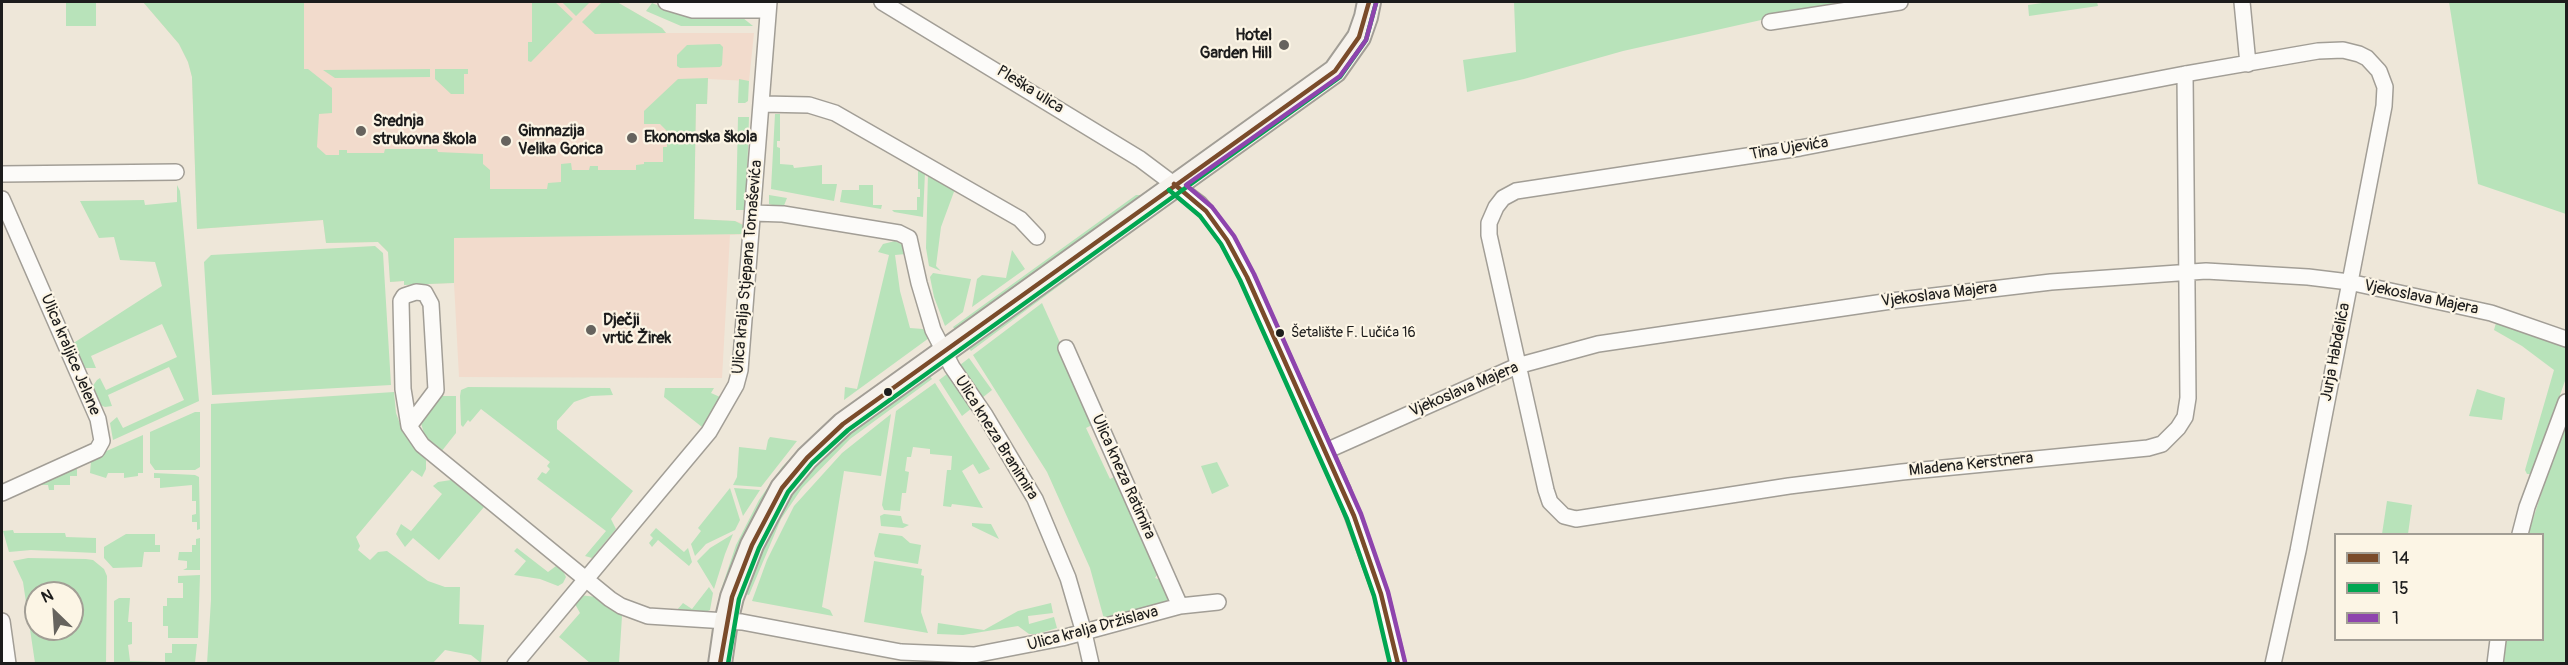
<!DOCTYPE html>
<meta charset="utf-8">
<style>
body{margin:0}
#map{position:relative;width:2568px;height:665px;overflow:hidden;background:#eee7d9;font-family:Pangolin,sans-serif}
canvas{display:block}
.frame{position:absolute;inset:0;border:3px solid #1c1c1c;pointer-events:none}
.legend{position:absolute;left:2334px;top:533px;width:210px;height:108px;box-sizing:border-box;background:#fcf5e5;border:2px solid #a29e95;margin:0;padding:8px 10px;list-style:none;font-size:18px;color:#1c1c1c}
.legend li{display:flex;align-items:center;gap:12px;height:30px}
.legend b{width:30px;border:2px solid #a29e95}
.north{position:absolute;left:24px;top:581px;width:60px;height:60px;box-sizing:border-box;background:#fcf5e5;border:2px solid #a29e95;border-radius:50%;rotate:335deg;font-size:16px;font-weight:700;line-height:24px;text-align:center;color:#1c1c1c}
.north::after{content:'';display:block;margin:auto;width:21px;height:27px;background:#66635e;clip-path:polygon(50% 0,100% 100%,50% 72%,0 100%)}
</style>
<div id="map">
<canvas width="2568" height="665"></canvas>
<div class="frame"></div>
<ul class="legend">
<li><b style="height:8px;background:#7a4b2a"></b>14</li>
<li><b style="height:8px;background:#00a651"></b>15</li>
<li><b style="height:8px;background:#8e44ad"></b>1</li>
</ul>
<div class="north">N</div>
</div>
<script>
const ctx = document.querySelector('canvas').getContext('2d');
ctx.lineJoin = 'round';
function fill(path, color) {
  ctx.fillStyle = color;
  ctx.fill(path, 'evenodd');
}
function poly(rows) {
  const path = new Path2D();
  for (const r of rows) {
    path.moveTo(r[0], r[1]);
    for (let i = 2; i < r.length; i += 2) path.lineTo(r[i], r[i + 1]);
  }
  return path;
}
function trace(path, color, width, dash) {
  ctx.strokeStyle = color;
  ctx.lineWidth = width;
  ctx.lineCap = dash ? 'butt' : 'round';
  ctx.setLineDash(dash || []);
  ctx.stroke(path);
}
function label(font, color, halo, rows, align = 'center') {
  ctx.font = font + ' Pangolin,sans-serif';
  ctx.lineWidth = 4.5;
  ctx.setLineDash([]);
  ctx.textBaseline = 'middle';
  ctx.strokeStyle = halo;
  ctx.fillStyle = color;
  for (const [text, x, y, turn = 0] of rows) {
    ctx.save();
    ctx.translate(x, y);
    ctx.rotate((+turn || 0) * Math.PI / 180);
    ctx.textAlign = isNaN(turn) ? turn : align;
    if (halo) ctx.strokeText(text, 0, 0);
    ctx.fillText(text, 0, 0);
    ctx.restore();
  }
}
const built = poly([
 [143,2,617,2,662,28,666,33,754,33,749,81,708,79,707,104,696,104,694,219,735,221,742,223,747,234,730,235,722,378,459,377,454,283,404,285,404,281,390,282,388,252,378,242,326,243,323,220,197,229,192,77,188,62,179,44]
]);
const green = poly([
 [66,2,96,2,96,26,66,26],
 [143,2,304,2,304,69,308,69,332,88,332,113,319,114,317,147,326,155,339,155,339,150,347,150,347,153,384,153,385,149,437,149,438,152,483,154,483,164,490,170,490,189,547,189,548,183,561,182,561,164,571,163,572,170,589,170,590,166,598,166,598,170,636,170,636,165,644,164,644,162,663,162,663,147,667,147,667,143,670,142,670,134,660,124,644,124,644,111,678,79,708,78,707,104,696,104,694,219,735,221,745,226,747,234,454,238,454,283,404,285,404,281,390,282,388,252,378,242,326,243,323,220,197,229,192,77,188,62,179,44],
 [528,2,555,2,573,19,531,62,528,61,528,42,532,42,532,3],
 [562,2,590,2,576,16],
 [602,2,617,2,662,28,666,33,595,34,582,22],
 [1514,2,1871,2,1770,18,1623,51,1524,79,1467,92,1463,60,1516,52],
 [2049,2,2097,2,2098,6,2029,16,2028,5],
 [2449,2,2566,2,2566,214,2478,184],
 [652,3,679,14,743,18,753,26,681,26,646,11],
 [720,44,723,47,722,65,720,67,680,68,677,66,677,55,687,45],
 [430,69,430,77,335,78,323,70],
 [435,69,468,69,468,74,464,74,464,94,451,94,435,79],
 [739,79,749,81,748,101,745,103,738,103],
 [775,114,780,114,780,141,777,141,777,147,780,148,780,164,793,165,794,168,822,165,822,184,837,184,834,201,771,189],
 [738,117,749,117,746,210,736,210],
 [918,168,925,172,923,217,894,212,892,210,917,210,917,197,920,197,920,189,918,189],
 [928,173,955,189,941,227,936,266,941,271,929,266,926,248],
 [177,185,180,191,199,401,113,440,110,423,117,417,123,428,184,400,169,367,108,395,112,406,105,407,98,404,92,387,97,380,100,378,106,390,177,357,162,324,91,356,96,368,84,368,72,344,162,286,155,262,120,260,114,237,99,238,80,201,144,200,145,205,177,202],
 [859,185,873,185,873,205,882,205,881,209,840,202,842,190,859,190],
 [769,195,787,198,783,208,769,204],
 [1136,195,1142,195,956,331,953,327],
 [895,241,903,245,906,254,895,255,900,291,910,328,923,329,929,338,844,400,845,387,857,389,889,255,878,252,883,244],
 [1107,244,1110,248,971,351,967,346],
 [375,246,383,253,391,385,212,395,204,262,211,255],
 [1012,250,1025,269,972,307,977,279,982,275,1006,278],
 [933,273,971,279,963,312,945,326,934,297,930,277],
 [1042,303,1060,343,1058,345,1082,396,1080,400,1092,425,1086,428,1110,479,1118,475,1159,572,1155,578,1161,580,1168,600,1166,603,1104,619,1090,568,1047,472,973,355],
 [2497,319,2566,347,2566,378,2532,474,2527,474,2525,470,2554,370,2522,346,2494,330],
 [969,358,992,390,982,398,960,365],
 [928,373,932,379,850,439,802,488,781,519,749,595,741,593,789,493,834,444],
 [947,374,972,408,962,416,939,380],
 [935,383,990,469,979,474,973,464,962,471,983,508,952,504,951,507,943,506,947,470,951,470,952,456,930,454,930,449,913,447,911,457,907,457,905,471,909,472,906,493,902,493,900,511,884,510,882,505,896,411],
 [468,387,610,388,613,395,591,396,574,402,557,421,557,429,633,491,611,519,616,529,592,558,585,556,606,531,537,479,542,472,546,474,550,469,547,466,550,462,481,409,470,422,468,420,463,427,461,425,460,396,461,390],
 [665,388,714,388,711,393,720,397,702,427,664,397],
 [2477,389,2505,398,2502,420,2469,416],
 [394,392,396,413,403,432,426,460,426,469,422,477,412,470,356,537,360,546,358,550,370,560,378,552,387,551,428,581,445,587,460,587,459,624,484,625,481,663,471,655,445,650,433,663,207,664,211,600,211,404],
 [441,396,456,396,456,433,441,452,425,437,421,423,427,411],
 [195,412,200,412,200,467,195,470,155,470,150,463,150,432],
 [891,414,881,476,844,471,822,607,830,610,833,616,752,601,767,560,794,506,842,453],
 [2566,419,2566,663,2504,664,2505,640,2542,640,2542,534,2528,534],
 [825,424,831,424,724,597,719,596,736,545,759,500,782,467],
 [143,435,143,473,138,473,138,476,124,478,124,473,108,473,106,478,90,473,91,461,95,456],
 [770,437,797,441,761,487,733,485,737,477,739,447,766,450,768,440],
 [1217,462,1229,486,1212,494,1201,466],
 [77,463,77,476,70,476,70,485,54,485,54,490,49,490,48,485,32,485,31,490,16,492],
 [154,473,195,475,199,477,200,529,197,530,197,522,192,522,192,515,196,514,196,501,192,501,192,485,160,488,160,478,154,478],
 [451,480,484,507,439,560,413,538,405,547,396,534,401,524,411,531,442,494,433,486,438,482],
 [730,488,740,520,735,530,706,544,695,556,691,544,701,531,698,528],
 [734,488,760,490,743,516],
 [2387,501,2412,505,2408,534,2382,534],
 [884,514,901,516,903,523,909,525,903,528,881,526,880,516],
 [972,523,991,524,999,539,972,526],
 [656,528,684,552,688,548,692,562,689,566,658,540,652,547,649,543,653,538,650,535],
 [13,530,14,533,65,533,66,537,96,538,96,553,31,550,9,552,3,531],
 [879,533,902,536,910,543,921,545,918,564,875,557,874,553],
 [126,534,155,534,155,545,160,545,160,552,144,552,142,567,113,568,104,558,104,547],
 [733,534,725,554,714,589,697,561,710,548],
 [200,538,200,570,183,570,187,568,187,561,178,560,179,552,192,552,192,545,196,545,196,539],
 [517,548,548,572,556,566,562,569,566,577,563,583,558,586,540,579,514,575,526,561,514,551],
 [28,558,86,559,93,560,104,569,107,576,106,663,35,663,23,582,13,561],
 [36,593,72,593,72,629,36,629],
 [874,561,922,569,921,575,924,576,921,612,928,633,864,622],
 [200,575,198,638,168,638,168,626,163,626,163,606,167,606,167,598,183,598,183,583,178,583,178,576],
 [709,587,713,593,710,610,706,612,677,610,683,603,692,609],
 [580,595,596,597,622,616,619,663,590,663,559,637,580,613,575,604],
 [119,598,130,598,128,622,132,622,132,644,128,645,130,661,165,662,165,653,172,653,172,644,197,644,195,663,114,663,114,601],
 [1051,603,1053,613,1028,616,1029,624,1054,617,1057,628,1037,634,1029,634,1018,626,963,635,937,634,938,623,984,630,1018,611]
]);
const minor = poly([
 [666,2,693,10,768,10],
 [882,2,1140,159,1200,204,1206,211,1227,240,1247,277,1343,490,1381,594,1398,664],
 [2242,2,2248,64],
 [1770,22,1900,2],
 [2185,74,2188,398,2185,417,2178,428,2162,444,2148,448,1902,472,1789,486,1576,519,1564,516,1550,502,1546,490,1489,235,1489,223,1496,207,1503,198,1516,191,1800,148,2185,74,2318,51,2343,50,2359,54,2367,58,2379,71,2385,87,2384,106,2298,551,2273,664],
 [763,104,809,105,835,113,1020,219,1037,237],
 [2,174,176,172],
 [2,199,98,419,102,441,97,450,2,493],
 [753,213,783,214,899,233,909,238,919,283,933,330,952,367,985,415,1035,499,1068,578,1084,633,1091,664],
 [1066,348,1180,606],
 [409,426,436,390,431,304,425,293,416,292,404,296,401,301,403,389,409,426,422,445,610,599,621,606,648,616,742,622,901,652,974,655,1062,638,1180,606,1218,602],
 [1326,451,1517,366,1598,344,1891,301,2051,282,2206,271,2308,277,2349,282,2491,313,2566,339],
 [2520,534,2527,507,2566,402],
 [2,621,8,664],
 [515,664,709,432,736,385,740,370,769,2],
 [2495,664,2498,640]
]);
const secondary = poly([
 [720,664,726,622,732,597,752,545,782,488,807,458,843,424,1335,71,1359,37,1366,17,1369,2]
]);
const bus1 = poly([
 [1174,184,1206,211,1227,240,1247,277,1354,516,1381,594,1398,664],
 [720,664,732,597,752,545,782,488,807,458,843,424,1335,71,1359,37,1369,2]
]);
const bus2 = poly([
 [1169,190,1200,216,1221,244,1240,280,1347,519,1374,596,1390,664],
 [728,664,739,599,759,548,788,492,812,463,848,430,1340,77,1366,40,1376,3]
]);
const bus3 = poly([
 [1376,3,1366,40,1340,76,1186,185,1212,207,1234,236,1254,274,1361,514,1388,592,1405,662]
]);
const markers = [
 [1284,45,6,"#66635e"],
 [361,131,6,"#66635e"],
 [632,138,6,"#66635e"],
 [506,141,6,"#66635e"],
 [591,330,6,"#66635e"],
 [1280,333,5,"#1c1c1c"],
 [888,392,5,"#1c1c1c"]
];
const busNames = [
 ["Šetalište F. Lučića 16",1291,333]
];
const poiNames = [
 ["Hotel",1272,36,"right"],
 ["Garden Hill",1272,54,"right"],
 ["Srednja",373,122],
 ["strukovna škola",373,140],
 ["Gimnazija",518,132],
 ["Velika Gorica",518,150],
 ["Ekonomska škola",644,138],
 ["Dječji",603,321],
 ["vrtić Žirek",603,339]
];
const streetNames = [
 ["Pleška ulica",1030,90,32],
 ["Tina Ujevića",1789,149,-9],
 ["Ulica kralja Stjepana Tomaševića",748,267,-85],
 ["Vjekoslava Majera",1939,295,-7],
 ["Vjekoslava Majera",2421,298,12],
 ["Jurja Habdelića",2336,352,-79],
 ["Ulica kraljice Jelene",70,355,67],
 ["Vjekoslava Majera",1464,390,-23],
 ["Ulica kneza Branimira",996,438,58],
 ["Mladena Kerstnera",1971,465,-6],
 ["Ulica kneza Ratimira",1123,477,66],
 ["Ulica kralja Držislava",1093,629,-15]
];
fill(built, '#f2dbcc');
fill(green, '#b8e3ba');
trace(minor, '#a29e96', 18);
trace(secondary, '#a29e96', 26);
trace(minor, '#fcfbf9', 15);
trace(secondary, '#f6f2ec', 22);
trace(bus1, '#7a4b2a', 4.5);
trace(bus2, '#00a651', 4.5);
trace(bus3, '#8e44ad', 4.5);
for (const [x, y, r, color] of markers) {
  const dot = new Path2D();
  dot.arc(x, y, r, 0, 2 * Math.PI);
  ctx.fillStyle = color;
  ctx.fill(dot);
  trace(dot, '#fcf5e5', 2);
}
label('14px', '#1c1c1c', '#fcf5e5', busNames, 'left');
label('bold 16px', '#1c1c1c', '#fcf5e5', poiNames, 'left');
label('16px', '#1c1c1c', '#fcf5e5', streetNames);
</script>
